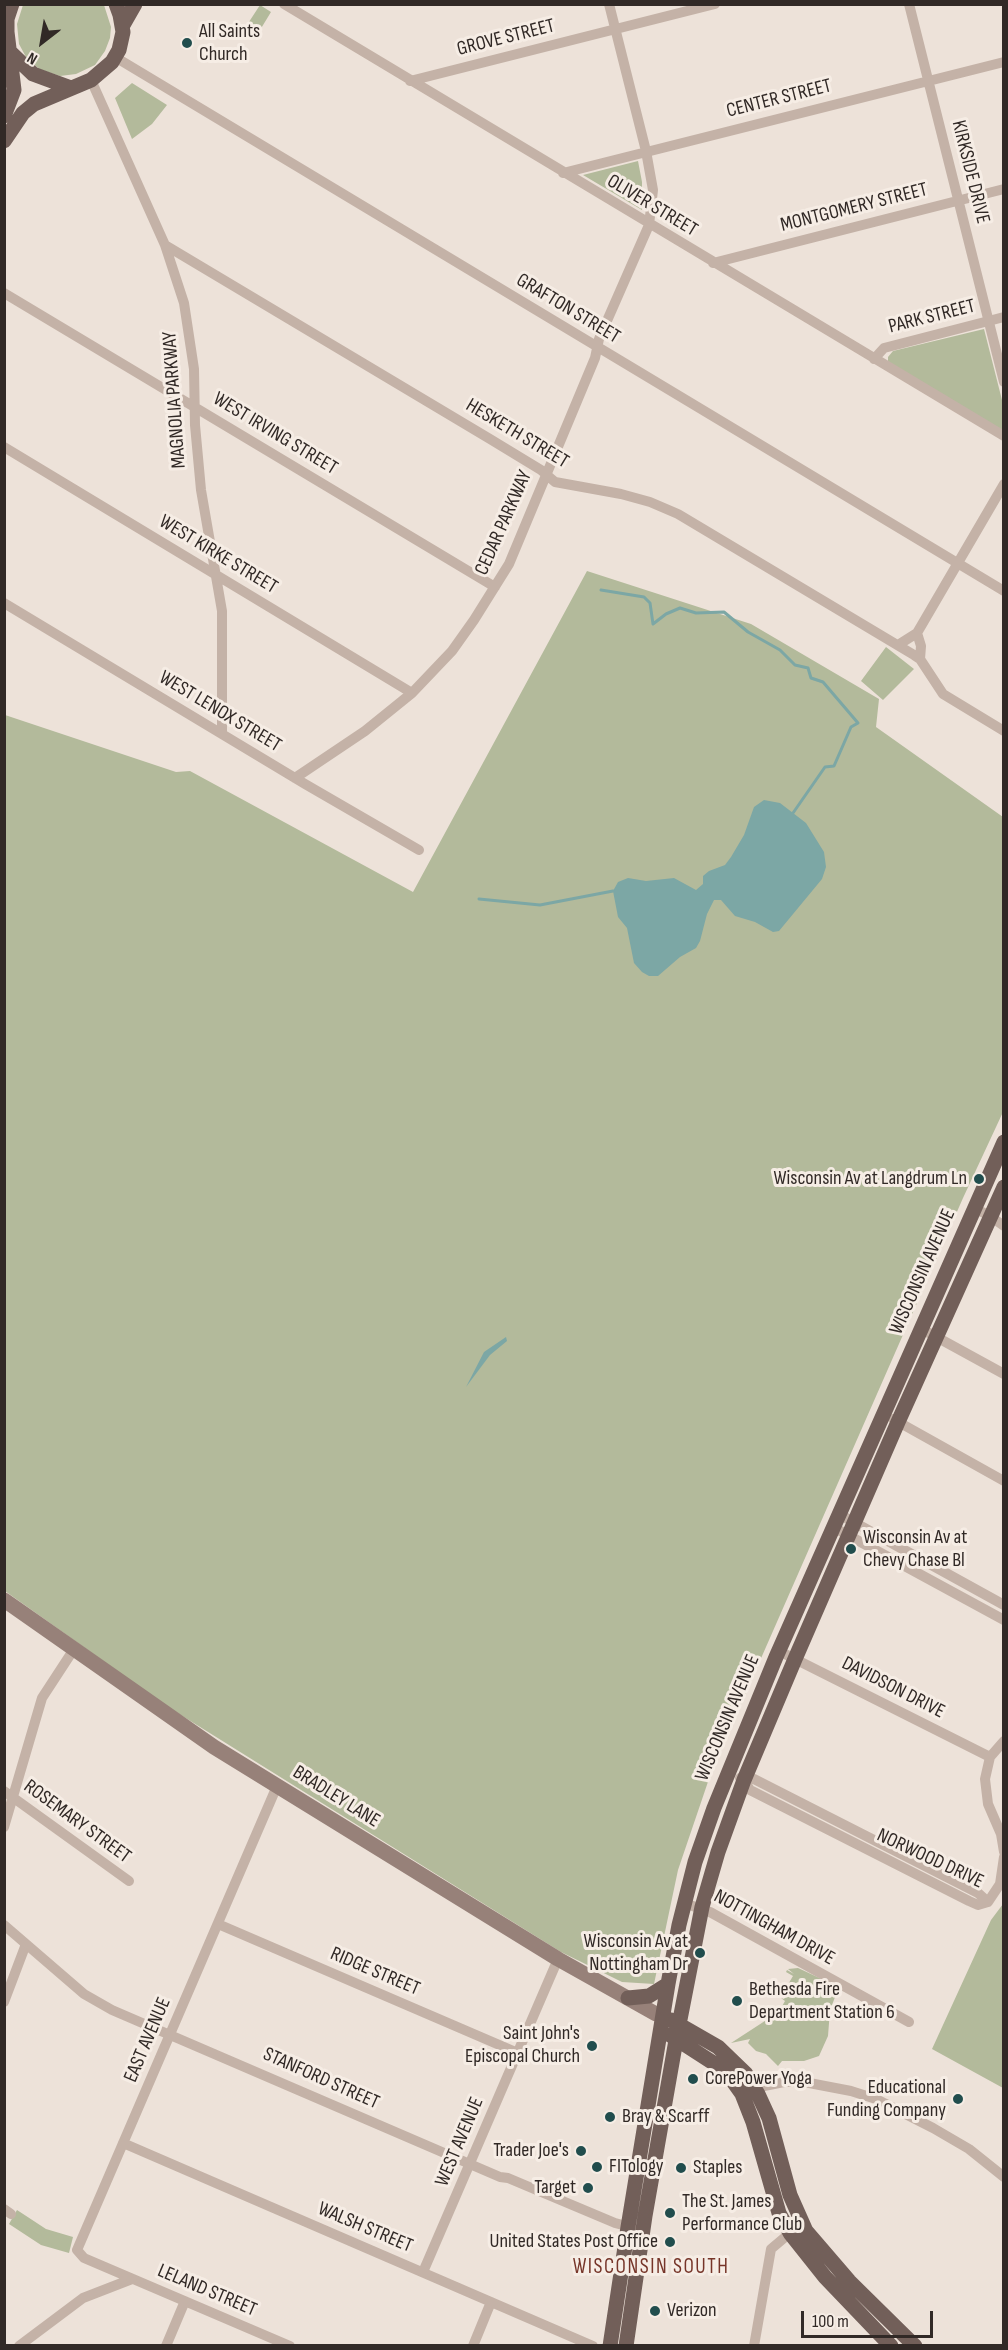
<!DOCTYPE html>
<style>
body{margin:0}
#map{position:relative;width:1008px;height:2350px;overflow:hidden;background:#ede2d9;font-family:"Sofia Sans Condensed",sans-serif}
canvas{display:block}
.frame{position:absolute;inset:0;border:6px solid #312926;pointer-events:none}
.north{position:absolute;left:12px;top:12px;width:60px;height:60px;-webkit-text-stroke:4px #f6ede5;paint-order:stroke;rotate:211deg;font-size:16px;font-weight:700;line-height:24px;text-align:center;color:#312926}
.north::after{content:'';display:block;margin:auto;width:21px;height:27px;background:#312926;clip-path:polygon(50% 0,100% 100%,50% 72%,0 100%)}
.scale{position:absolute;left:801px;top:2311px;width:132px;height:27px;box-sizing:border-box;border:3px solid #312926;border-top:0;padding-left:8px;font-size:18px;line-height:21px;white-space:nowrap;color:#312926;-webkit-text-stroke:4px #f6ede5;paint-order:stroke}
</style>
<div id="map">
<canvas width="1008" height="2350"></canvas>
<div class="frame"></div>
<div class="north">N</div>
<div class="scale">100 m</div>
</div>
<script>
const ctx = document.querySelector('canvas').getContext('2d');
ctx.lineJoin = 'round';
function fill(path, color) {
  ctx.fillStyle = color;
  ctx.fill(path, 'evenodd');
}
function poly(rows) {
  const path = new Path2D();
  for (const r of rows) {
    path.moveTo(r[0], r[1]);
    for (let i = 2; i < r.length; i += 2) path.lineTo(r[i], r[i + 1]);
  }
  return path;
}
function trace(path, color, width, dash) {
  ctx.strokeStyle = color;
  ctx.lineWidth = width;
  ctx.lineCap = dash ? 'butt' : 'round';
  ctx.setLineDash(dash || []);
  ctx.stroke(path);
}
function label(font, color, halo, rows, align = 'center') {
  ctx.font = font + ' "Sofia Sans Condensed",sans-serif';
  ctx.lineWidth = 6;
  ctx.setLineDash([]);
  ctx.textBaseline = 'middle';
  ctx.strokeStyle = halo;
  ctx.fillStyle = color;
  for (const [text, x, y, turn = 0] of rows) {
    ctx.save();
    ctx.translate(x, y);
    ctx.rotate((+turn || 0) * Math.PI / 180);
    ctx.textAlign = isNaN(turn) ? turn : align;
    if (halo) ctx.strokeText(text, 0, 0);
    ctx.fillText(text, 0, 0);
    ctx.restore();
  }
}
const green = poly([
 [23,5,104,5,111,27,110,38,105,51,95,65,76,74,60,76,39,69,26,57,19,44,17,24],
 [260,5,271,12,257,35,245,28],
 [132,83,167,105,152,124,132,139,115,98],
 [638,161,642,182,642,210,583,175],
 [984,329,1003,404,1003,428,1001,430,888,362,888,357,893,351],
 [587,571,751,624,879,699,876,727,1003,817,1003,1112,963,1198,712,1770,678,1870,654,1984,622,1982,561,1952,168,1707,5,1591,5,715,176,772,190,771,413,892],
 [886,647,914,669,883,700,861,681],
 [1003,1904,1004,2088,1003,2088,932,2049,991,1920],
 [798,1968,839,1987,830,2010,828,2036,819,2056,804,2061,782,2061,778,2066,766,2054,756,2051,748,2043,750,2039,731,2043,771,2017,776,2006,780,2010,785,2001,781,1998,784,1999,786,1996,783,1993,785,1990,796,1996,798,1992,787,1986,793,1976,786,1972,787,1970,794,1974,788,1969],
 [17,2210,46,2229,73,2237,69,2253,41,2245,9,2224]
]);
const water = poly([
 [764,800,780,803,806,823,824,852,826,867,822,879,779,931,773,932,755,922,735,916,721,900,714,900,707,914,700,941,696,948,680,957,658,976,649,976,642,972,634,963,627,928,618,917,613,891,618,882,628,878,646,881,674,878,696,890,703,884,703,876,709,871,725,865,731,857,744,835,754,807],
 [506,1337,507,1341,490,1355,466,1387,484,1352]
]);
const stream = poly([
 [601,590,644,597,650,603,653,624,666,614,680,608,696,613,724,612,748,632,780,650,795,665,808,668,811,678,823,682,858,723,851,727,834,766,825,767,793,813],
 [479,899,540,905,613,891]
]);
const minor = poly([
 [284,4,1004,436],
 [909,4,1004,382],
 [115,57,1004,591],
 [91,80,165,245,184,303,194,369,195,425,201,490,222,611,222,734],
 [410,81,715,4],
 [563,173,1004,62],
 [165,245,490,439,541,470,555,482,621,494,650,502,678,514,914,655,920,659,943,694,1004,731],
 [713,263,1004,189],
 [4,293,495,587],
 [874,359,884,348,1004,317],
 [4,447,412,693],
 [4,603,305,784,419,850],
 [917,633,921,646,920,659],
 [898,645,917,633,1004,484],
 [295,778,365,731,412,693,452,651,474,620,509,564,595,358,599,339,649,225,653,190,646,151,609,4],
 [974,1208,990,1216,1004,1226],
 [920,1328,1004,1374],
 [893,1419,1004,1481],
 [839,1514,1004,1605],
 [833,1527,1004,1620],
 [779,1651,990,1757],
 [1004,1741,990,1757,985,1779,988,1804,1001,1834,1004,1852],
 [740,1778,754,1779,978,1893,988,1902],
 [744,1780,750,1790,969,1901,978,1905,988,1902],
 [277,1786,77,2250,84,2258,290,2346],
 [4,1791,129,1881],
 [4,1827,42,1698,74,1649],
 [988,1902,1000,1884,1004,1857],
 [684,1903,710,1912,909,2022],
 [218,1924,518,2053],
 [4,1925,84,1994,112,2010,500,2177,508,2178,615,2223,634,2228],
 [4,2002,26,1944],
 [754,2088,784,2082,804,2082,851,2091,876,2099,933,2128,969,2149,1004,2177],
 [123,2143,593,2346],
 [4,2209,11,2214],
 [423,2272,558,1959],
 [19,2346,83,2298,132,2279],
 [166,2346,185,2301],
 [473,2346,491,2302],
 [754,2346,771,2249,790,2233,793,2228]
]);
const secondary = poly([
 [4,1600,214,1747,558,1959,656,2014,663,2015]
]);
const primary = poly([
 [123,25,135,4],
 [10,52,33,74,71,88],
 [4,116,14,90,7,32,7,19,12,4],
 [4,141,23,113,34,104,91,80,112,62,119,50,123,32,120,15,116,4],
 [628,1998,649,1996,668,1984],
 [671,2020,718,2047,746,2074,758,2094,769,2118,790,2195,806,2231,849,2281,915,2346],
 [670,2035,718,2066,732,2080,742,2094,753,2122,779,2213,790,2233,825,2277,891,2346],
 [610,2346,628,2227,668,1984,679,1925,695,1862,714,1808,776,1657,1004,1142],
 [626,2346,645,2216,676,2040,702,1907,718,1852,744,1780,795,1659,898,1422,1004,1187]
]);
const markers = [
 [187,43,6,"#214d4d"],
 [979,1179,6,"#214d4d"],
 [851,1549,6,"#214d4d"],
 [700,1953,6,"#214d4d"],
 [737,2001,6,"#214d4d"],
 [592,2046,6,"#214d4d"],
 [693,2079,6,"#214d4d"],
 [958,2099,6,"#214d4d"],
 [610,2117,6,"#214d4d"],
 [581,2151,6,"#214d4d"],
 [597,2167,6,"#214d4d"],
 [681,2168,6,"#214d4d"],
 [588,2188,6,"#214d4d"],
 [670,2213,6,"#214d4d"],
 [670,2242,6,"#214d4d"],
 [655,2311,6,"#214d4d"]
];
const poiNames = [
 ["All Saints",199,32],
 ["Church",199,55],
 ["Wisconsin Av at Langdrum Ln",967,1179,"right"],
 ["Wisconsin Av at",863,1538],
 ["Chevy Chase Bl",863,1561],
 ["Wisconsin Av at",688,1942,"right"],
 ["Nottingham Dr",688,1965,"right"],
 ["Bethesda Fire",749,1990],
 ["Department Station 6",749,2013],
 ["Saint John's",580,2034,"right"],
 ["Episcopal Church",580,2057,"right"],
 ["CorePower Yoga",705,2079],
 ["Educational",946,2088,"right"],
 ["Funding Company",946,2111,"right"],
 ["Bray & Scarff",622,2117],
 ["Trader Joe's",569,2151,"right"],
 ["FITology",609,2167],
 ["Staples",693,2168],
 ["Target",576,2188,"right"],
 ["The St. James",682,2202],
 ["Performance Club",682,2225],
 ["United States Post Office",658,2242,"right"],
 ["Verizon",667,2311]
];
const streetNames = [
 ["GROVE STREET",506,38,-14],
 ["CENTER STREET",779,99,-14],
 ["KIRKSIDE DRIVE",970,172,76],
 ["OLIVER STREET",652,206,31],
 ["MONTGOMERY STREET",854,208,-14],
 ["GRAFTON STREET",568,309,31],
 ["PARK STREET",932,317,-14],
 ["MAGNOLIA PARKWAY",175,400,-94],
 ["WEST IRVING STREET",275,434,31],
 ["HESKETH STREET",517,434,31],
 ["CEDAR PARKWAY",504,523,-66],
 ["WEST KIRKE STREET",218,555,31],
 ["WEST LENOX STREET",220,712,31],
 ["WISCONSIN AVENUE",923,1272,-66],
 ["DAVIDSON DRIVE",893,1688,27],
 ["WISCONSIN AVENUE",728,1718,-67],
 ["BRADLEY LANE",336,1797,32],
 ["ROSEMARY STREET",77,1822,36],
 ["NORWOOD DRIVE",930,1859,25],
 ["NOTTINGHAM DRIVE",774,1928,29],
 ["RIDGE STREET",375,1972,23],
 ["EAST AVENUE",148,2040,-67],
 ["STANFORD STREET",321,2079,24],
 ["WEST AVENUE",460,2142,-67],
 ["WALSH STREET",365,2228,23],
 ["LELAND STREET",207,2291,23]
];
const neighbourhoodNames = [
 ["WISCONSIN SOUTH",651,2268]
];
fill(green, '#b3ba9b');
fill(water, '#7ca7a5');
trace(stream, '#7ca7a5', 3);
trace(minor, '#c4b2a7', 10);
trace(secondary, '#978179', 15);
trace(primary, '#725f59', 15);
for (const [x, y, r, color] of markers) {
  const dot = new Path2D();
  dot.arc(x, y, r, 0, 2 * Math.PI);
  ctx.fillStyle = color;
  ctx.fill(dot);
  trace(dot, '#f6ede5', 2);
}
label('20px', '#312926', '#f6ede5', poiNames, 'left');
label('20px', '#312926', '#f6ede5', streetNames);
ctx.letterSpacing = '1.5px';
label('21px', '#763529', '#f6ede5', neighbourhoodNames);
ctx.letterSpacing = '0px';
</script>
